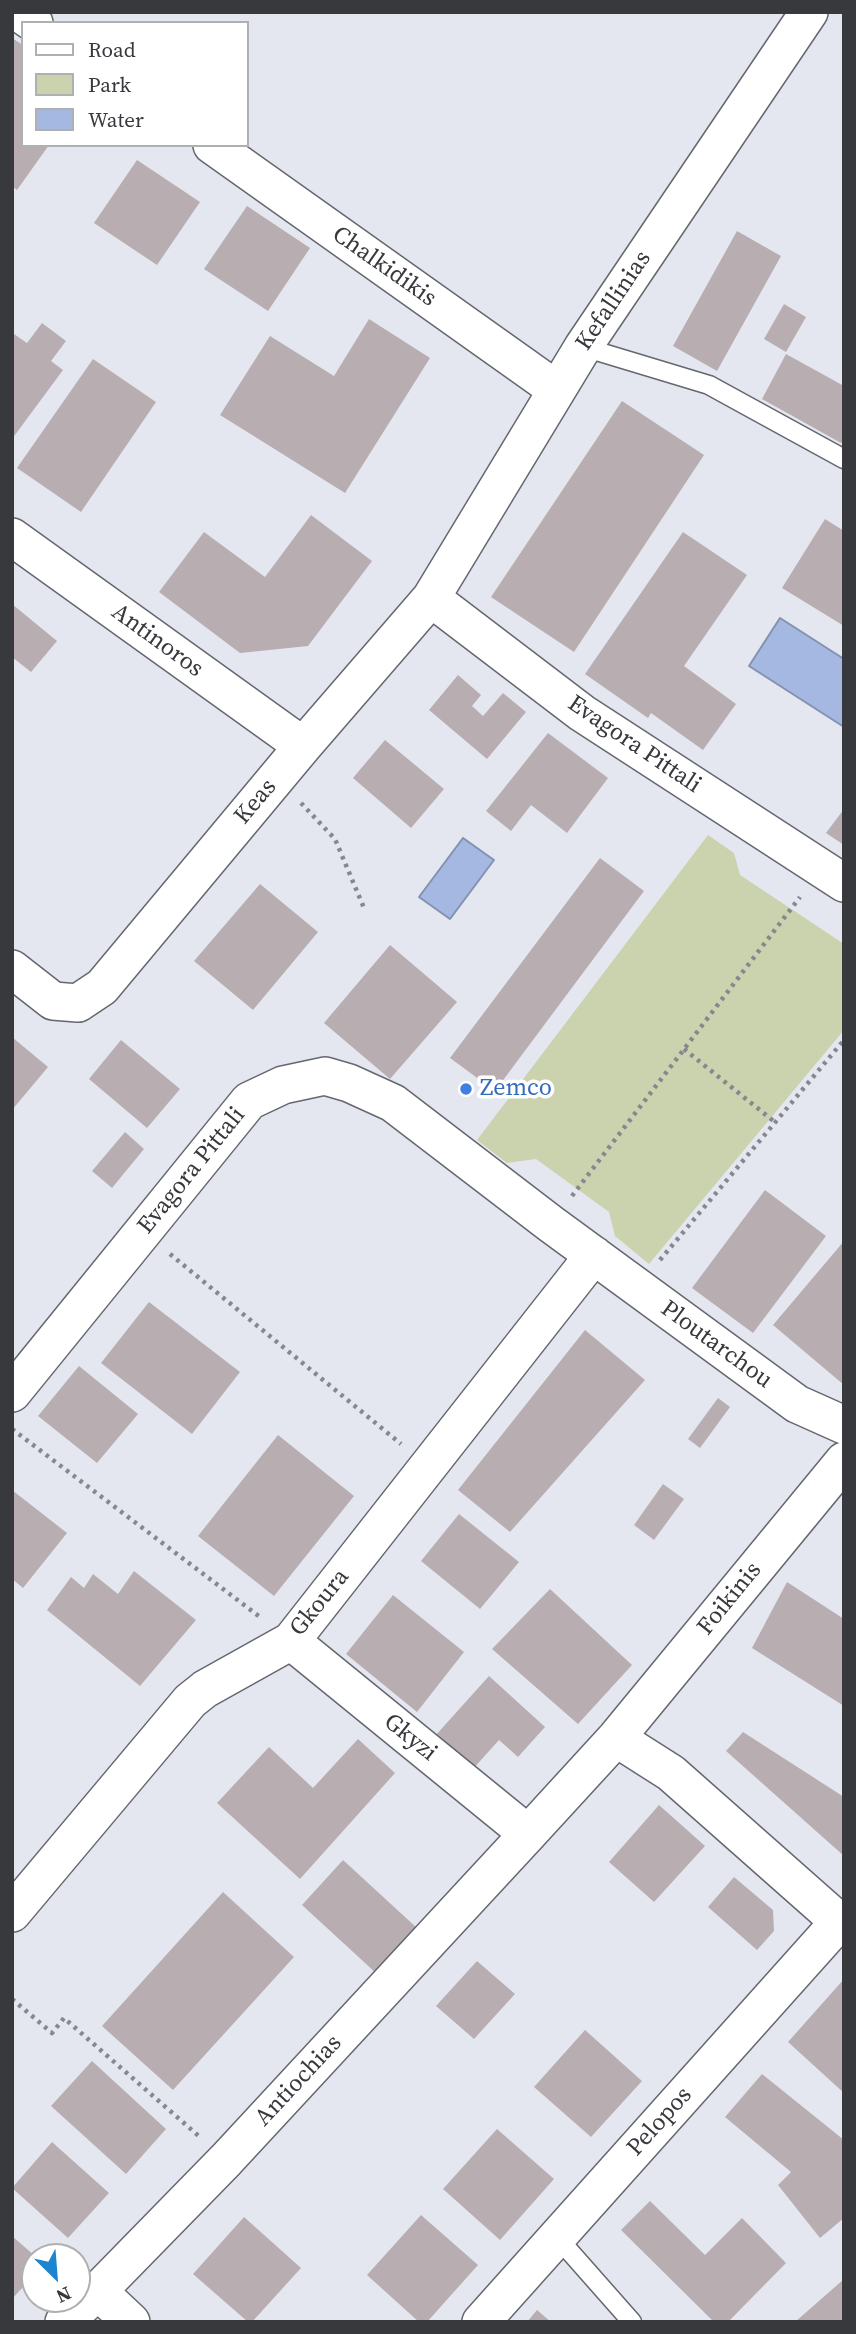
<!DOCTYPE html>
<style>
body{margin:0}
#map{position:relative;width:856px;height:2334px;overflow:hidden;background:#e4e7f0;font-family:"Source Serif 4",serif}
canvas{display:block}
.frame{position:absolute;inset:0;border:14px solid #37393c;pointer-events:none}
.legend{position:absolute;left:21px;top:21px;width:228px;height:126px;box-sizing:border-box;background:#fff;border:2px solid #afb0b1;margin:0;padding:9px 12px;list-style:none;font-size:21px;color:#37393c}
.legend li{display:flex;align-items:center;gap:14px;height:35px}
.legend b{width:35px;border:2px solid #afb0b1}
.north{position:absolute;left:21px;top:2243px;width:70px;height:70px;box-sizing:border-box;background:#fff;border:2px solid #afb0b1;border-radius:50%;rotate:155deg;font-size:19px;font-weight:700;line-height:28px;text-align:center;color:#37393c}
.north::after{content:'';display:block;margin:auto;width:24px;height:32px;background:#1d85cf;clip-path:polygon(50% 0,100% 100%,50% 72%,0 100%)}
</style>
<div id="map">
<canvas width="856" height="2334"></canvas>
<div class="frame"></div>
<ul class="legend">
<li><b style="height:9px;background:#fff"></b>Road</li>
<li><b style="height:19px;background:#cad3ae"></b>Park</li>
<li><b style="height:19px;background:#a4b8e1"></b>Water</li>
</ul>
<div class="north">N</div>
</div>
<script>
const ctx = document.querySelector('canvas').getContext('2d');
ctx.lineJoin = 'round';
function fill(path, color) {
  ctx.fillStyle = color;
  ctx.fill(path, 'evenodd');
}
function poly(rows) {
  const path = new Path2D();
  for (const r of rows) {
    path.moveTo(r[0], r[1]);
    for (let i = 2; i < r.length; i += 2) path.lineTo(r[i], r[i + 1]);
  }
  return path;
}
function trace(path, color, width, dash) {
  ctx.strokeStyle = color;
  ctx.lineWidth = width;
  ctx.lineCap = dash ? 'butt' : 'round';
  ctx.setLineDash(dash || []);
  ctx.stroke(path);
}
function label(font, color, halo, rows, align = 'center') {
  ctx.font = font + ' "Source Serif 4",serif';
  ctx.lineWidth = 7;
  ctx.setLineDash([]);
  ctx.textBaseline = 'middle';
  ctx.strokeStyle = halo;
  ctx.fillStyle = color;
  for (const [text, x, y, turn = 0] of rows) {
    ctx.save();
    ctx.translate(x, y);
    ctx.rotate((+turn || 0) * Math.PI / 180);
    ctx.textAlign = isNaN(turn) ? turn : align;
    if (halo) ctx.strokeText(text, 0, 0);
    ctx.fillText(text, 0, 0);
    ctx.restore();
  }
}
const green = poly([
 [708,835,734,853,740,875,841,942,844,942,844,1030,649,1264,615,1236,609,1212,536,1159,507,1163,477,1140]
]);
const water = poly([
 [780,618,844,659,844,727,749,666,780,618],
 [463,838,494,860,450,919,419,897,463,838]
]);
const building = poly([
 [12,38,23,45,23,145,49,145,17,190,12,186],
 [137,160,200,202,157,265,94,223],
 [247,206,310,248,268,311,204,269],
 [737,231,781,256,717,371,673,346],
 [784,304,806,317,786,352,764,339],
 [369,319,430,358,345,493,220,415,270,336,334,376],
 [42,323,66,341,51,361,63,370,12,439,12,337,14,334,27,343],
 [786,354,844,386,844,439,841,443,762,399],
 [93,359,156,402,81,512,17,468],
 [622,401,704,455,574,652,491,597],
 [311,515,372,561,308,646,240,653,159,592,204,532,265,577],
 [825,519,844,531,844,626,782,588],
 [683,532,747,575,684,666,736,704,703,750,651,713,648,718,585,674],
 [12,604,57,641,31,672,12,657],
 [458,675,481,695,472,706,483,716,503,693,526,712,487,759,429,710],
 [548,733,608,778,567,833,531,805,511,831,486,811],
 [385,740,444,789,411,828,353,778],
 [844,809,844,845,826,833],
 [600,858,644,891,495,1091,450,1058],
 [260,884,318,932,253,1010,194,961],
 [390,945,457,1002,390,1079,324,1023],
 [12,1037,48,1067,12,1110],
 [121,1040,180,1089,147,1128,89,1079],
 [125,1132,144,1149,112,1188,92,1171],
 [765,1190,826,1236,753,1333,692,1288],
 [844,1241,844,1385,773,1325],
 [149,1302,240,1372,192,1434,101,1363],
 [585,1330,645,1380,510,1532,458,1490],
 [79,1366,138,1414,97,1463,38,1416],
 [718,1398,730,1407,700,1448,688,1439],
 [278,1435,354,1496,274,1596,198,1536],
 [663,1484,684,1499,654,1540,634,1525],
 [12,1490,67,1533,23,1588,12,1579],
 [459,1514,519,1562,480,1609,421,1561],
 [134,1571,196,1620,140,1686,47,1610,71,1577,84,1588,93,1574,118,1594],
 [787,1582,844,1619,844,1706,752,1648],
 [550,1589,632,1665,578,1724,492,1649],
 [393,1595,464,1652,417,1712,346,1654],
 [489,1676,545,1727,518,1757,499,1740,472,1770,435,1736],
 [743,1732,844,1797,844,1856,726,1751],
 [358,1739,395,1773,300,1879,217,1803,269,1747,313,1788],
 [659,1805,705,1846,654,1902,609,1862],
 [343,1860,417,1928,377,1974,302,1905],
 [734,1877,773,1910,774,1931,757,1950,708,1907],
 [223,1892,294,1957,173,2090,102,2026],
 [477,1961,515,1994,474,2039,436,2006],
 [844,1979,844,2093,788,2042],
 [585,2030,642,2081,591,2137,534,2087],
 [92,2061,166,2129,126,2174,51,2106],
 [762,2074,844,2140,844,2218,820,2238,778,2185,791,2172,725,2117],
 [497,2129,554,2179,500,2240,443,2189],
 [52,2142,109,2193,68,2238,12,2188],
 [650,2201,705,2255,742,2218,786,2263,728,2322,714,2322,621,2230],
 [421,2215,478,2265,427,2322,419,2322,367,2275],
 [244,2217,301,2268,252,2322,248,2322,193,2274],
 [12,2236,35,2256,35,2274,12,2299],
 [844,2279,843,2322,795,2322],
 [537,2310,551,2322,527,2322]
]);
const path = poly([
 [301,803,335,839,364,908],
 [684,1049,776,1123],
 [572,1196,800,897],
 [170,1254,401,1444],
 [660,1260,844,1040],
 [12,1429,260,1617],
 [12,1999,52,2033,64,2018,201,2138]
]);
const lane = poly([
 [583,347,709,385,844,459],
 [557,2237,632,2322]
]);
const street = poly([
 [18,12,34,23],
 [212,145,557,390],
 [12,537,303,746],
 [431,598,582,713,844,883],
 [12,969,53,1001,78,1003,102,987,303,746,431,598,583,347,809,12],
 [12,1393,249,1101,283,1085,325,1076,349,1083,393,1103,551,1224,797,1404,844,1425],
 [291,1641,528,1834],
 [616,1738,671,1773,844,1926],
 [12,1913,190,1701,205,1689,291,1641,594,1255],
 [98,2291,131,2322],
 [64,2322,98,2291,226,2160,528,1834,616,1738,844,1461],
 [481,2322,839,1922]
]);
const markers = [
 [466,1089,7,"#3f7fe0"]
];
const streetNames = [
 ["Chalkidikis",384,267,35],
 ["Kefallinias",614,301,-56],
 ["Antinoros",157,641,36],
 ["Evagora Pittali",634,745,34],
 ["Keas",256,802,-50],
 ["Evagora Pittali",192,1171,-51],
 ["Ploutarchou",716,1345,36],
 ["Foikinis",730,1599,-51],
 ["Gkoura",320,1603,-51],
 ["Gkyzi",410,1738,39],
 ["Antiochias",299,2081,-47],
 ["Pelopos",660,2122,-48]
];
const shopNames = [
 ["Zemco",480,1089]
];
fill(green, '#cad3ae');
fill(water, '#a4b8e1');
trace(water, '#8392b0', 2);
fill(building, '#b8aeb1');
trace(lane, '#65676f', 21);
trace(street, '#65676f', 40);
trace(path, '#85888e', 4.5, [3.5, 5]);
trace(lane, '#fff', 18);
trace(street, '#fff', 37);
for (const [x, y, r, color] of markers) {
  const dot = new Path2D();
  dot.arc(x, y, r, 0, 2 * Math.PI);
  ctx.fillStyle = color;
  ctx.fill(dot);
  trace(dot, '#fff', 2.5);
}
label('24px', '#37393c', '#fff', streetNames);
label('24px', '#366cbe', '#fff', shopNames, 'left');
</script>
